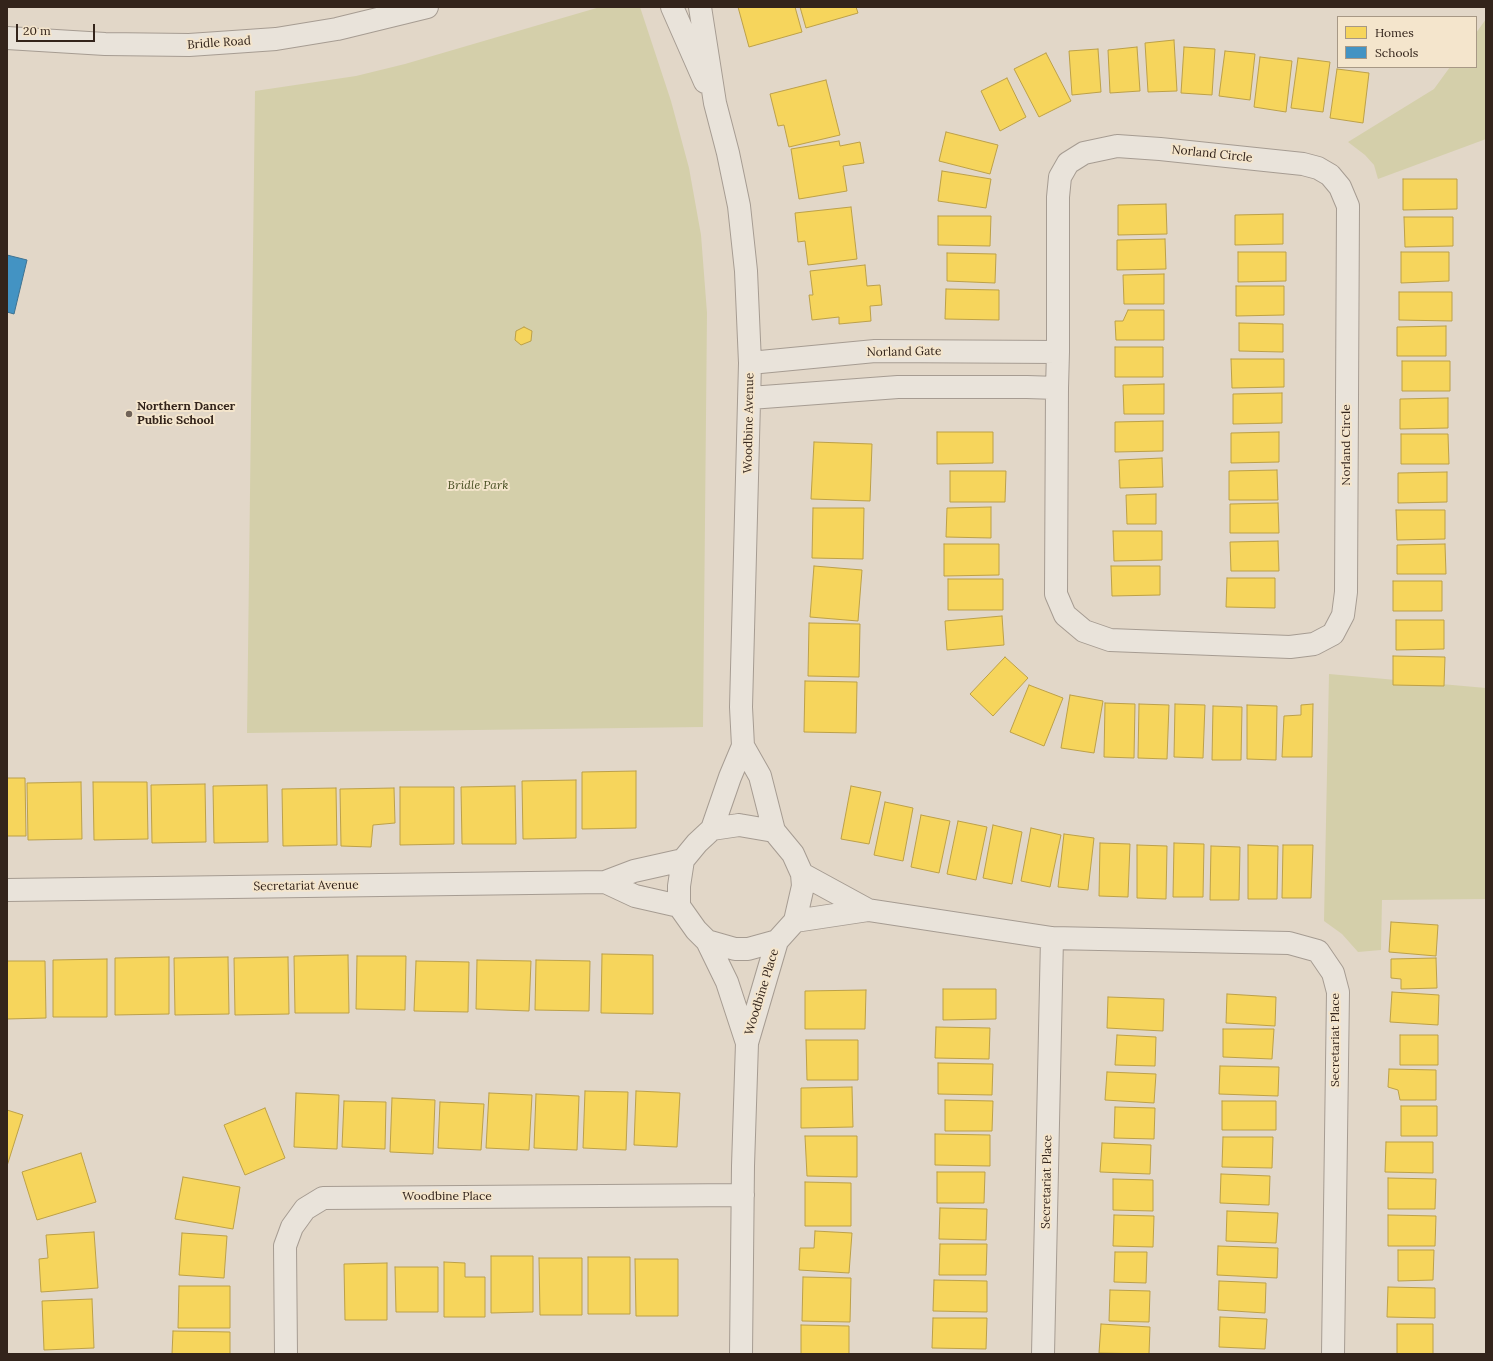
<!DOCTYPE html>
<style>
body{margin:0}
#map{position:relative;width:1493px;height:1361px;overflow:hidden;background:#e2d7c8;font-family:Lora,serif}
canvas{display:block}
.frame{position:absolute;inset:0;border:8px solid #33241b;pointer-events:none}
.legend{position:absolute;left:1337px;top:16px;width:140px;height:52px;box-sizing:border-box;background:#f4e5cc;border:1px solid #a79885;margin:0;padding:5px 7px;list-style:none;font-size:12px;color:#33241b}
.legend li{display:flex;align-items:center;gap:8px;height:20px}
.legend b{width:20px;border:1px solid #a79885}
.scale{position:absolute;left:16px;top:24px;width:79px;height:18px;box-sizing:border-box;border:2px solid #33241b;border-top:0;padding-left:5px;font-size:12px;line-height:14px;white-space:nowrap;color:#33241b;-webkit-text-stroke:3px #f4e5cc;paint-order:stroke}
</style>
<div id="map">
<canvas width="1493" height="1361"></canvas>
<div class="frame"></div>
<ul class="legend">
<li><b style="height:11px;background:#f6d55c"></b>Homes</li>
<li><b style="height:11px;background:#4393c3"></b>Schools</li>
</ul>
<div class="scale">20 m</div>
</div>
<script>
const ctx = document.querySelector('canvas').getContext('2d');
ctx.lineJoin = 'round';
function fill(path, color) {
  ctx.fillStyle = color;
  ctx.fill(path, 'evenodd');
}
function poly(rows) {
  const path = new Path2D();
  for (const r of rows) {
    path.moveTo(r[0], r[1]);
    for (let i = 2; i < r.length; i += 2) path.lineTo(r[i], r[i + 1]);
  }
  return path;
}
function trace(path, color, width, dash) {
  ctx.strokeStyle = color;
  ctx.lineWidth = width;
  ctx.lineCap = dash ? 'butt' : 'round';
  ctx.setLineDash(dash || []);
  ctx.stroke(path);
}
function label(font, color, halo, rows, align = 'center') {
  ctx.font = font + ' Lora,serif';
  ctx.lineWidth = 4;
  ctx.setLineDash([]);
  ctx.textBaseline = 'middle';
  ctx.strokeStyle = halo;
  ctx.fillStyle = color;
  for (const [text, x, y, turn = 0] of rows) {
    ctx.save();
    ctx.translate(x, y);
    ctx.rotate((+turn || 0) * Math.PI / 180);
    ctx.textAlign = isNaN(turn) ? turn : align;
    if (halo) ctx.strokeText(text, 0, 0);
    ctx.fillText(text, 0, 0);
    ctx.restore();
  }
}
const green = poly([
 [600,7,640,7,671,101,689,168,701,235,707,313,703,727,247,733,255,91,356,76,405,64],
 [1486,19,1486,139,1378,179,1374,165,1365,155,1348,142,1434,89,1450,67,1476,67,1476,33],
 [1329,674,1486,688,1486,899,1382,900,1381,950,1358,952,1342,934,1324,921]
]);
const homes = poly([
 [738,7,795,7,802,32,749,47,738,7],
 [800,7,856,7,858,13,806,28,800,7],
 [1174,40,1177,91,1148,92,1145,43,1174,40],
 [1137,47,1140,91,1110,93,1108,50,1137,47],
 [1184,47,1215,49,1212,95,1181,93,1184,47],
 [1098,49,1101,92,1072,95,1069,51,1098,49],
 [1225,51,1255,54,1250,100,1219,96,1225,51],
 [1046,53,1071,101,1039,117,1014,69,1046,53],
 [1260,57,1292,61,1286,112,1254,107,1260,57],
 [1298,58,1330,62,1323,112,1291,108,1298,58],
 [1337,69,1369,73,1363,123,1330,118,1337,69],
 [1007,78,1026,117,1000,131,981,91,1007,78],
 [826,80,840,135,789,147,784,125,778,126,770,94,826,80],
 [946,132,998,145,990,174,939,161,946,132],
 [839,141,840,146,860,142,864,163,843,166,847,191,799,199,791,149,839,141],
 [942,171,991,179,986,208,938,201,942,171],
 [1403,179,1457,179,1457,209,1403,210,1403,179],
 [1166,204,1167,234,1118,235,1118,205,1166,204],
 [851,207,857,259,808,265,805,241,798,242,795,213,851,207],
 [1283,214,1283,244,1235,245,1235,215,1283,214],
 [938,216,991,216,990,246,938,245,938,216],
 [1404,217,1453,217,1453,246,1405,247,1404,217],
 [1165,239,1166,269,1117,270,1117,240,1165,239],
 [1238,252,1286,252,1286,281,1238,282,1238,252],
 [1401,252,1449,252,1449,281,1401,283,1401,252],
 [947,253,996,254,995,283,947,281,947,253],
 [865,265,867,286,880,285,882,305,870,306,871,321,839,324,839,317,812,320,809,295,813,295,810,271,865,265],
 [1164,274,1164,304,1124,304,1123,275,1164,274],
 [1236,286,1284,286,1284,315,1236,316,1236,286],
 [946,289,999,290,999,320,945,319,946,289],
 [1399,292,1452,292,1452,321,1399,320,1399,292],
 [1128,310,1164,310,1164,340,1116,340,1115,321,1123,321,1128,310],
 [1239,323,1283,324,1283,352,1239,351,1239,323],
 [1446,326,1446,356,1397,356,1397,327,1446,326],
 [524,327,532,331,531,341,521,345,515,340,516,331,524,327],
 [1115,347,1163,347,1163,377,1115,377,1115,347],
 [1231,359,1284,359,1284,387,1232,388,1231,359],
 [1402,361,1450,361,1450,391,1402,391,1402,361],
 [1164,384,1164,414,1124,414,1123,385,1164,384],
 [1282,393,1282,423,1233,424,1233,394,1282,393],
 [1448,398,1448,428,1400,429,1400,399,1448,398],
 [1163,421,1163,451,1115,452,1115,422,1163,421],
 [937,432,993,432,993,463,937,464,937,432],
 [1279,432,1279,462,1231,463,1231,433,1279,432],
 [1401,434,1448,434,1449,464,1401,464,1401,434],
 [814,442,872,444,870,501,811,499,814,442],
 [1162,458,1163,487,1120,488,1119,460,1162,458],
 [1277,470,1278,500,1229,500,1229,471,1277,470],
 [950,471,1006,471,1005,502,950,502,950,471],
 [1447,472,1447,502,1398,503,1398,473,1447,472],
 [1156,494,1156,524,1127,524,1126,495,1156,494],
 [1278,503,1279,533,1230,533,1230,504,1278,503],
 [991,507,991,538,946,537,947,508,991,507],
 [813,508,864,508,863,559,812,558,813,508],
 [1396,510,1445,510,1445,539,1397,540,1396,510],
 [1113,531,1162,531,1162,560,1114,561,1113,531],
 [1278,541,1279,571,1231,571,1230,542,1278,541],
 [944,544,999,544,999,575,944,576,944,544],
 [1445,544,1446,574,1397,574,1397,545,1445,544],
 [814,566,862,570,858,621,810,617,814,566],
 [1111,566,1160,566,1160,595,1112,596,1111,566],
 [1227,578,1275,578,1275,608,1226,607,1227,578],
 [948,579,1003,579,1003,610,948,610,948,579],
 [1393,581,1442,581,1442,611,1393,611,1393,581],
 [1002,616,1004,645,947,650,945,621,1002,616],
 [1396,620,1444,620,1444,649,1396,650,1396,620],
 [809,623,860,624,859,677,808,676,809,623],
 [1393,656,1445,657,1444,686,1393,685,1393,656],
 [1005,657,1028,678,993,716,970,694,1005,657],
 [805,681,857,682,856,733,804,732,805,681],
 [1029,685,1063,698,1044,746,1010,732,1029,685],
 [1070,695,1103,701,1094,753,1061,748,1070,695],
 [1105,703,1135,704,1134,758,1104,757,1105,703],
 [1139,704,1169,705,1167,759,1138,758,1139,704],
 [1175,704,1205,705,1203,758,1174,757,1175,704],
 [1313,704,1312,757,1282,757,1284,716,1301,715,1301,705,1313,704],
 [1247,705,1277,706,1276,760,1247,759,1247,705],
 [1213,706,1242,707,1241,760,1212,760,1213,706],
 [636,771,636,828,582,829,582,772,636,771],
 [7,778,25,778,26,836,7,836,7,778],
 [576,780,576,838,523,839,522,781,576,780],
 [81,782,82,839,28,840,27,783,81,782],
 [93,782,147,782,148,839,94,840,93,782],
 [205,784,206,842,152,843,151,785,205,784],
 [267,785,268,842,214,843,213,786,267,785],
 [515,786,516,844,462,844,461,787,515,786],
 [851,786,881,792,869,844,841,839,851,786],
 [400,787,454,787,454,844,400,845,400,787],
 [336,788,337,845,283,846,282,789,336,788],
 [394,788,395,823,373,825,371,847,341,846,340,789,394,788],
 [885,802,913,808,903,861,874,855,885,802],
 [921,815,950,821,939,873,911,867,921,815],
 [958,821,987,827,976,880,947,874,958,821],
 [993,825,1022,832,1012,884,983,878,993,825],
 [1031,828,1061,835,1050,887,1021,881,1031,828],
 [1064,834,1094,838,1088,890,1058,887,1064,834],
 [1100,843,1130,844,1128,897,1099,896,1100,843],
 [1174,843,1204,844,1203,897,1173,897,1174,843],
 [1137,845,1167,846,1166,899,1137,898,1137,845],
 [1248,845,1278,846,1277,899,1248,899,1248,845],
 [1283,845,1313,845,1311,898,1282,898,1283,845],
 [1211,846,1240,847,1239,900,1210,900,1211,846],
 [1391,922,1438,925,1436,956,1389,952,1391,922],
 [602,954,653,955,653,1014,601,1013,602,954],
 [348,955,349,1013,295,1013,294,956,348,955],
 [357,956,406,956,405,1010,356,1009,357,956],
 [169,957,169,1014,115,1015,115,958,169,957],
 [228,957,229,1014,175,1015,174,958,228,957],
 [288,957,289,1014,235,1015,234,958,288,957],
 [1436,958,1437,988,1401,989,1401,979,1391,978,1391,959,1436,958],
 [107,959,107,1017,53,1017,53,960,107,959],
 [477,960,531,961,529,1011,476,1009,477,960],
 [536,960,590,961,589,1011,535,1010,536,960],
 [7,961,45,961,46,1018,7,1019,7,961],
 [416,961,469,962,468,1012,414,1011,416,961],
 [943,989,996,989,996,1019,943,1020,943,989],
 [866,990,865,1029,805,1029,805,991,866,990],
 [1392,992,1439,995,1438,1025,1390,1022,1392,992],
 [1227,994,1276,997,1275,1026,1226,1023,1227,994],
 [1108,997,1164,999,1163,1031,1107,1028,1108,997],
 [936,1027,990,1028,989,1059,935,1058,936,1027],
 [1223,1029,1274,1029,1272,1059,1223,1057,1223,1029],
 [1117,1035,1156,1037,1155,1066,1115,1065,1117,1035],
 [1400,1035,1438,1035,1438,1065,1400,1065,1400,1035],
 [806,1040,858,1040,858,1080,807,1080,806,1040],
 [938,1063,993,1064,992,1095,938,1094,938,1063],
 [1220,1066,1279,1067,1278,1096,1219,1094,1220,1066],
 [1389,1069,1436,1070,1436,1100,1400,1100,1398,1090,1388,1087,1389,1069],
 [1107,1072,1156,1074,1154,1103,1105,1100,1107,1072],
 [852,1087,853,1127,801,1128,801,1088,852,1087],
 [585,1091,628,1092,626,1150,583,1148,585,1091],
 [636,1091,680,1093,677,1147,634,1145,636,1091],
 [296,1093,339,1095,337,1149,294,1147,296,1093],
 [489,1093,532,1095,529,1150,486,1148,489,1093],
 [536,1094,579,1096,577,1150,534,1148,536,1094],
 [392,1098,435,1100,433,1154,390,1152,392,1098],
 [945,1100,993,1101,992,1131,945,1131,945,1100],
 [344,1101,386,1102,385,1149,342,1147,344,1101],
 [1222,1101,1276,1101,1276,1130,1222,1130,1222,1101],
 [440,1102,484,1104,481,1150,438,1148,440,1102],
 [1401,1106,1437,1106,1437,1136,1401,1136,1401,1106],
 [1115,1107,1155,1108,1154,1139,1114,1138,1115,1107],
 [265,1108,285,1158,245,1175,224,1125,265,1108],
 [7,1110,23,1115,7,1166,7,1110],
 [935,1134,990,1135,990,1166,935,1165,935,1134],
 [805,1136,857,1136,857,1177,807,1176,805,1136],
 [1223,1137,1273,1137,1272,1168,1222,1167,1223,1137],
 [1386,1142,1433,1142,1433,1173,1385,1172,1386,1142],
 [1102,1143,1151,1145,1150,1174,1100,1172,1102,1143],
 [81,1153,96,1202,37,1220,22,1172,81,1153],
 [937,1172,985,1172,984,1203,937,1203,937,1172],
 [1221,1174,1270,1176,1269,1205,1220,1203,1221,1174],
 [183,1177,240,1187,233,1229,175,1219,183,1177],
 [1388,1178,1436,1179,1435,1209,1388,1209,1388,1178],
 [1113,1179,1153,1180,1153,1211,1113,1210,1113,1179],
 [805,1182,851,1183,851,1226,805,1226,805,1182],
 [940,1208,987,1209,986,1240,939,1239,940,1208],
 [1227,1211,1278,1213,1276,1243,1226,1241,1227,1211],
 [1114,1215,1154,1216,1153,1247,1113,1246,1114,1215],
 [1388,1215,1436,1216,1435,1246,1388,1246,1388,1215],
 [815,1231,852,1233,849,1273,799,1270,800,1248,814,1248,815,1231],
 [94,1232,98,1288,41,1292,39,1259,48,1258,46,1235,94,1232],
 [182,1233,227,1236,224,1278,179,1275,182,1233],
 [940,1244,987,1244,986,1275,939,1275,940,1244],
 [1218,1246,1278,1248,1277,1278,1217,1275,1218,1246],
 [1398,1250,1434,1250,1433,1280,1398,1281,1398,1250],
 [1115,1252,1147,1252,1146,1283,1114,1282,1115,1252],
 [491,1256,533,1256,533,1312,491,1313,491,1256],
 [588,1257,630,1257,630,1314,588,1314,588,1257],
 [539,1258,582,1258,582,1315,540,1315,539,1258],
 [635,1259,678,1259,678,1316,636,1316,635,1259],
 [444,1262,465,1263,465,1277,485,1277,485,1317,444,1317,444,1262],
 [387,1263,387,1320,345,1320,344,1264,387,1263],
 [395,1267,438,1267,438,1312,396,1312,395,1267],
 [803,1277,851,1278,850,1322,802,1321,803,1277],
 [934,1280,987,1281,987,1312,933,1311,934,1280],
 [1219,1281,1266,1283,1265,1313,1218,1310,1219,1281],
 [179,1286,230,1286,230,1328,178,1328,179,1286],
 [1388,1287,1435,1288,1435,1318,1387,1317,1388,1287],
 [1110,1290,1150,1291,1149,1322,1109,1321,1110,1290],
 [92,1299,94,1348,44,1350,42,1301,92,1299],
 [1220,1317,1267,1319,1265,1349,1219,1347,1220,1317],
 [933,1318,987,1318,986,1349,932,1348,933,1318],
 [1101,1324,1150,1327,1149,1354,1099,1353,1101,1324],
 [1397,1324,1433,1324,1433,1354,1397,1354,1397,1324],
 [801,1325,849,1326,849,1354,801,1354,801,1325],
 [173,1331,230,1332,230,1354,172,1354,173,1331]
]);
const schools = poly([
 [7,255,27,260,14,314,7,312,7,255]
]);
const street = poly([
 [672,7,705,82],
 [700,7,715,103,728,153,739,206,746,271,750,363,741,707,743,746,730,777,712,829],
 [7,38,105,44,189,45,233,42,276,39,337,29,427,7],
 [1117,146,1160,149,1303,164,1318,168,1330,175,1340,187,1348,206,1346,592,1343,615,1333,634,1314,644,1290,647,1110,640,1084,631,1065,615,1056,594,1057,388,1058,352,1058,197,1060,177,1068,163,1084,153,1117,146],
 [750,363,875,351,1058,352],
 [750,398,898,387,1027,387,1057,388],
 [743,746,760,776,774,831],
 [739,825,774,831,793,854,802,874,803,886,795,921,777,941,748,949,735,949,707,941,696,930,679,906,679,886,683,860,697,843,712,829,739,825],
 [802,874,868,910],
 [605,882,635,896,679,906],
 [7,890,605,882,634,871,683,860],
 [795,921,868,910,1052,938,1289,943,1318,951,1333,973,1338,992,1333,1354],
 [707,941,727,982,747,1043],
 [286,1354,285,1246,292,1227,305,1209,323,1198,743,1195],
 [741,1354,743,1166,747,1043,777,941],
 [1043,1354,1052,938]
]);
const markers = [
 [129,414,4,"#706358"]
];
const streetNames = [
 ["Bridle Road",219,43,-4],
 ["Norland Circle",1212,154,6],
 ["Norland Gate",904,352,-1],
 ["Woodbine Avenue",749,423,-89],
 ["Norland Circle",1347,445,-90],
 ["Secretariat Avenue",306,886,-1],
 ["Woodbine Place",762,992,-73],
 ["Secretariat Place",1336,1040,-90],
 ["Secretariat Place",1047,1182,-89],
 ["Woodbine Place",447,1197]
];
const poiNames = [
 ["Northern Dancer",137,407],
 ["Public School",137,421]
];
const parkNames = [
 ["Bridle Park",478,486]
];
fill(green, '#d4cfaa');
fill(homes, '#f6d55c');
trace(homes, '#bca048', 1);
fill(schools, '#4393c3');
trace(schools, '#3e7291', 1);
trace(street, '#a69c92', 24);
trace(street, '#e9e3da', 22);
for (const [x, y, r, color] of markers) {
  const dot = new Path2D();
  dot.arc(x, y, r, 0, 2 * Math.PI);
  ctx.fillStyle = color;
  ctx.fill(dot);
  trace(dot, '#f4e5cc', 1.5);
}
label('12px', '#33241b', '#f4e5cc', streetNames);
label('bold 12px', '#33241b', '#f4e5cc', poiNames, 'left');
label('italic 12px', '#484f22', '#f4e5cc', parkNames);
</script>
